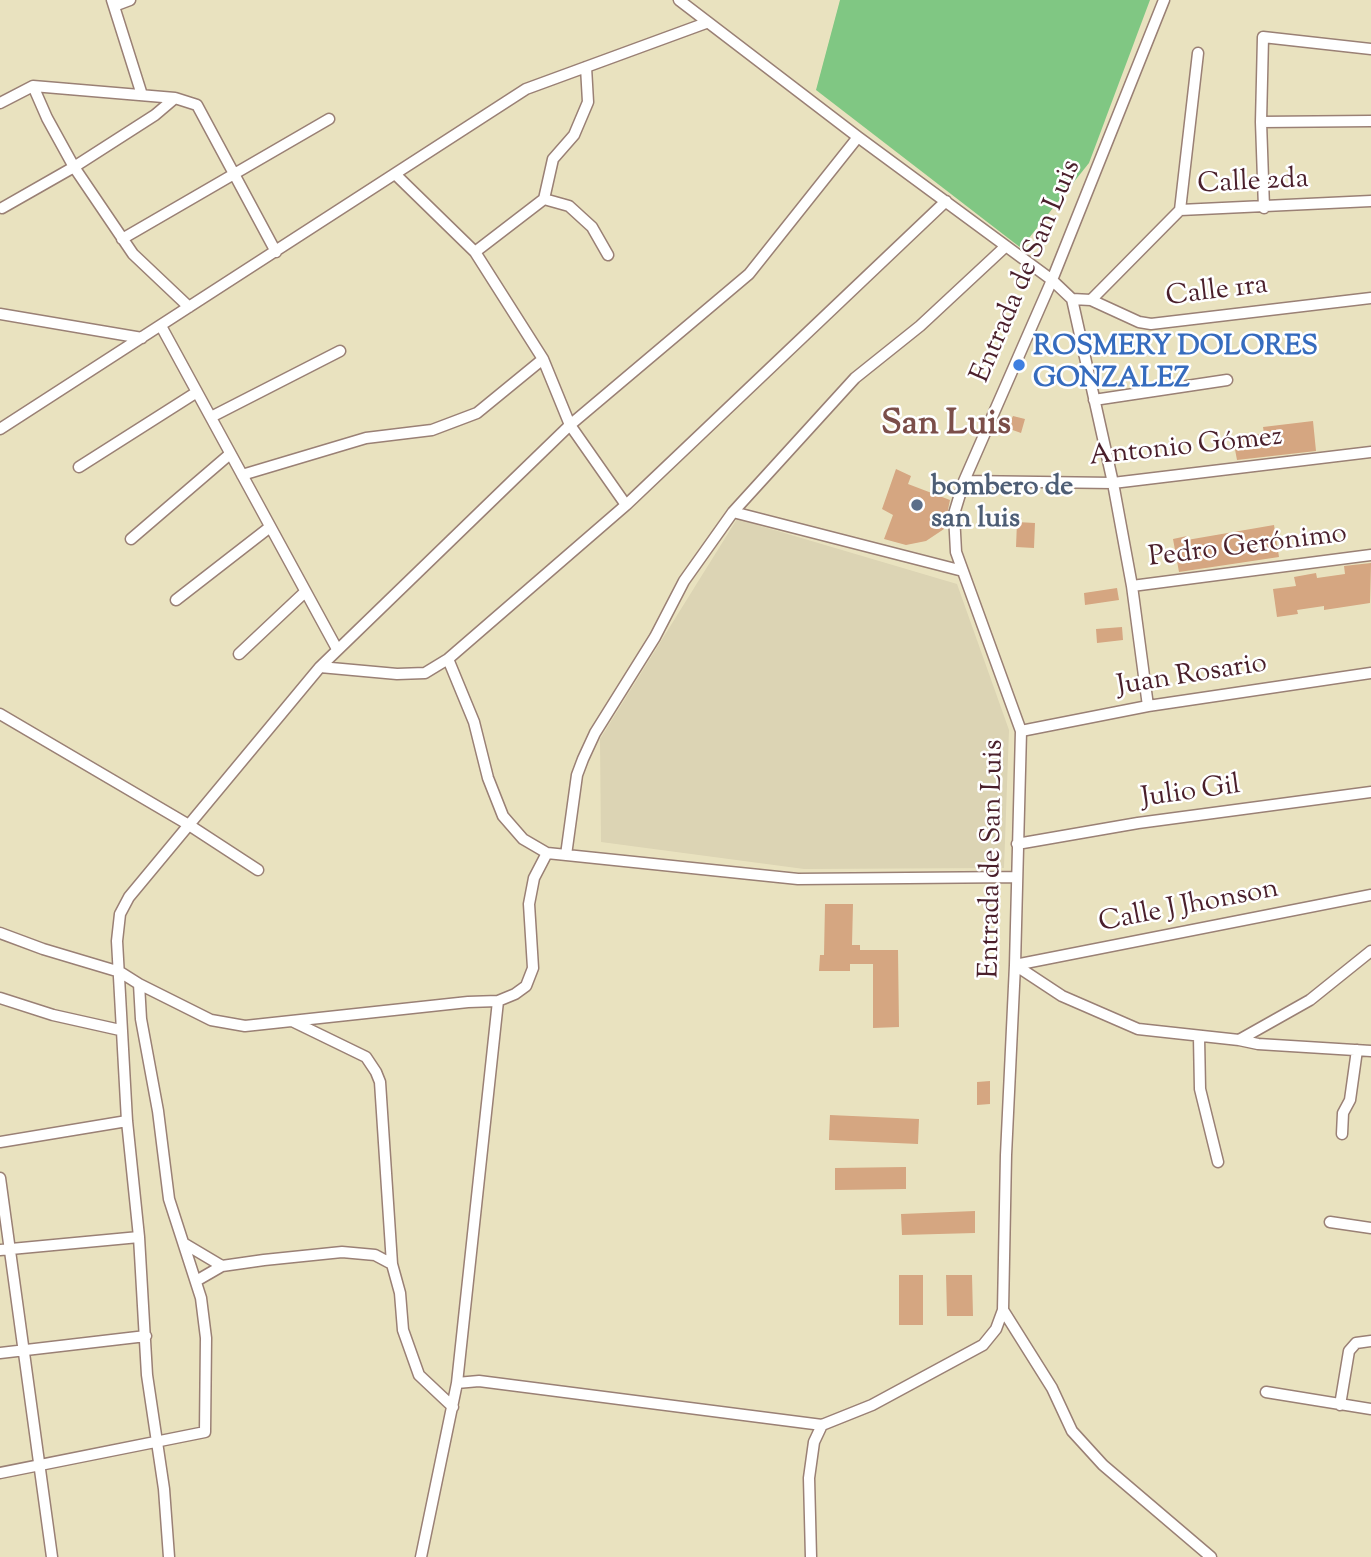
<!DOCTYPE html>
<meta charset="utf-8">
<style>
body{margin:0}
canvas{display:block;background:#e9e2bf}
</style>
<canvas width="1371" height="1557"></canvas>
<script>
const ctx = document.querySelector('canvas').getContext('2d');
ctx.lineJoin = 'round';
function fill(path, color) {
  ctx.fillStyle = color;
  ctx.fill(path, 'evenodd');
}
function poly(rows) {
  const path = new Path2D();
  for (const r of rows) {
    path.moveTo(r[0], r[1]);
    for (let i = 2; i < r.length; i += 2) path.lineTo(r[i], r[i + 1]);
  }
  return path;
}
function trace(path, color, width, dash) {
  ctx.strokeStyle = color;
  ctx.lineWidth = width;
  ctx.lineCap = dash ? 'butt' : 'round';
  ctx.setLineDash(dash || []);
  ctx.stroke(path);
}
function label(font, color, halo, rows, align = 'center') {
  ctx.font = font + ' "Sorts Mill Goudy",serif';
  ctx.lineWidth = 5;
  ctx.setLineDash([]);
  ctx.textBaseline = 'middle';
  ctx.strokeStyle = halo;
  ctx.fillStyle = color;
  for (const [text, x, y, turn = 0] of rows) {
    ctx.save();
    ctx.translate(x, y);
    ctx.rotate((+turn || 0) * Math.PI / 180);
    ctx.textAlign = isNaN(turn) ? turn : align;
    if (halo) ctx.strokeText(text, 0, 0);
    ctx.fillText(text, 0, 0);
    ctx.restore();
  }
}
const built = poly([
 [737,519,957,584,1009,730,1004,868,804,869,601,842,600,739]
]);
const green = poly([
 [840,0,1150,0,1089,163,1021,248,816,90]
]);
const building = poly([
 [1013,416,1025,419,1021,433,1007,428],
 [1313,421,1316,451,1237,460,1233,439,1264,433,1263,427],
 [896,469,911,476,908,484,950,500,944,529,926,541,906,545,884,539,893,515,882,509],
 [1017,522,1035,523,1034,548,1016,547],
 [1274,525,1279,557,1179,572,1173,539,1187,536,1187,540],
 [1371,563,1370,603,1324,610,1324,606,1297,610,1298,614,1277,617,1273,589,1296,586,1294,577,1316,573,1317,578,1345,574,1344,566],
 [1117,588,1119,600,1085,605,1084,593],
 [1122,627,1123,640,1097,643,1096,629],
 [825,904,853,904,852,945,860,945,860,950,898,950,899,1027,873,1028,873,964,850,964,850,971,819,971,820,955,824,955],
 [990,1081,990,1104,977,1105,977,1082],
 [830,1115,919,1119,918,1144,829,1140],
 [906,1167,906,1189,835,1190,835,1168],
 [975,1211,975,1233,902,1235,901,1214],
 [899,1275,923,1275,923,1325,899,1325],
 [946,1275,972,1275,973,1316,947,1316]
]);
const street = poly([
 [112,0,142,95],
 [679,0,858,137,1052,280,1072,299,1113,483,1132,586,1148,706],
 [114,6,130,0],
 [33,86,175,98],
 [0,103,33,86,47,118,74,167,133,254,189,307],
 [1261,122,1371,121],
 [395,174,475,252,543,359,570,425,626,505],
 [544,199,569,206,592,227,608,255],
 [2,208,74,167,155,115,175,98,197,105,276,252],
 [1264,208,1261,122,1263,37,1371,49],
 [1180,210,1198,53],
 [122,239,329,119],
 [475,252,544,199,553,159,574,135,588,102,586,67],
 [1072,299,1091,300,1139,322,1151,324,1371,298],
 [1091,300,1180,210,1371,201],
 [0,314,142,338],
 [161,326,337,649],
 [1094,400,1227,380],
 [211,417,340,351],
 [0,429,526,89,706,23],
 [79,467,197,392],
 [242,475,366,438,432,430,477,413,543,359],
 [964,481,1113,483,1371,452],
 [733,512,963,571],
 [131,539,230,454],
 [1132,586,1371,555],
 [176,600,270,527],
 [239,654,305,592],
 [448,659,474,722,488,778,503,816,523,839,547,853,798,879,1017,877],
 [320,667,397,674,425,673,448,659,626,505,946,201],
 [0,714,189,825,258,870],
 [1021,731,1148,706,1371,673],
 [1017,844,1138,823,1371,792],
 [566,855,577,775,583,759,595,733,655,637,684,581,733,512,855,378,920,326,1006,246],
 [0,933,43,949,120,972,139,984,141,1019,158,1111,169,1199,201,1298,206,1338,205,1432,0,1473],
 [1015,965,1062,996,1138,1029,1239,1040,1258,1044,1371,1051],
 [1015,965,1371,895],
 [139,984,211,1020,245,1026,468,1002,498,1001,515,994,526,986,533,968,529,904,534,878,547,853],
 [0,998,53,1015,120,1030],
 [294,1022,366,1057,376,1072,380,1082,392,1264],
 [1199,1037,1200,1089,1218,1162],
 [1239,1040,1310,1000,1371,951],
 [1342,1134,1343,1113,1350,1100,1357,1050],
 [0,1142,127,1121],
 [0,1178,52,1557],
 [1330,1222,1371,1228],
 [185,1244,222,1266],
 [0,1250,139,1237],
 [196,1281,222,1266,264,1260,342,1252,375,1255,392,1264,400,1293,403,1330,419,1375,453,1407],
 [1003,1310,1052,1388,1072,1431,1103,1465,1211,1557],
 [0,1353,146,1336],
 [457,1383,498,1001],
 [1266,1392,1371,1409],
 [1340,1405,1349,1351,1356,1343,1371,1341],
 [169,1557,164,1489,147,1375,139,1237,127,1121,117,941,120,914,129,897,320,667,570,425,749,274,858,137],
 [421,1557,457,1383,479,1381,822,1425,872,1405,983,1345,996,1329,1003,1310,1006,1155,1015,965,1021,731,956,552,954,514,964,481,1052,280,1164,0],
 [811,1557,809,1478,814,1442,822,1425]
]);
const markers = [
 [1019,365,7,"#3f7fe0"],
 [917,505,7,"#5c6f8a"]
];
const streetNames = [
 ["Calle 2da",1253,184,-3],
 ["Entrada de San Luis",1028,272,-67],
 ["Calle 1ra",1217,293,-7],
 ["Antonio Gómez",1186,449,-6],
 ["Pedro Gerónimo",1248,548,-7],
 ["Juan Rosario",1192,677,-9],
 ["Julio Gil",1191,794,-8],
 ["Entrada de San Luis",994,859,-89],
 ["Calle J Jhonson",1189,908,-11]
];
const shopNames = [
 ["ROSMERY DOLORES",1033,349],
 ["GONZALEZ",1033,381]
];
const serviceNames = [
 ["bombero de",931,489],
 ["san luis",931,521]
];
const districtNames = [
 ["San Luis",946,427]
];
fill(built, '#dcd4b4');
fill(green, '#80c783');
fill(building, '#d5a681');
trace(street, '#9a8075', 13);
trace(street, '#fff', 10);
for (const [x, y, r, color] of markers) {
  const dot = new Path2D();
  dot.arc(x, y, r, 0, 2 * Math.PI);
  ctx.fillStyle = color;
  ctx.fill(dot);
  trace(dot, '#fff', 2.5);
}
label('28px', '#4a1f2b', '#fff', streetNames);
label('bold 28px', '#366cbe', '#fff', shopNames, 'left');
label('bold 28px', '#4e5e75', '#fff', serviceNames, 'left');
label('bold 35px', '#7b4e49', '#fff', districtNames);
</script>
